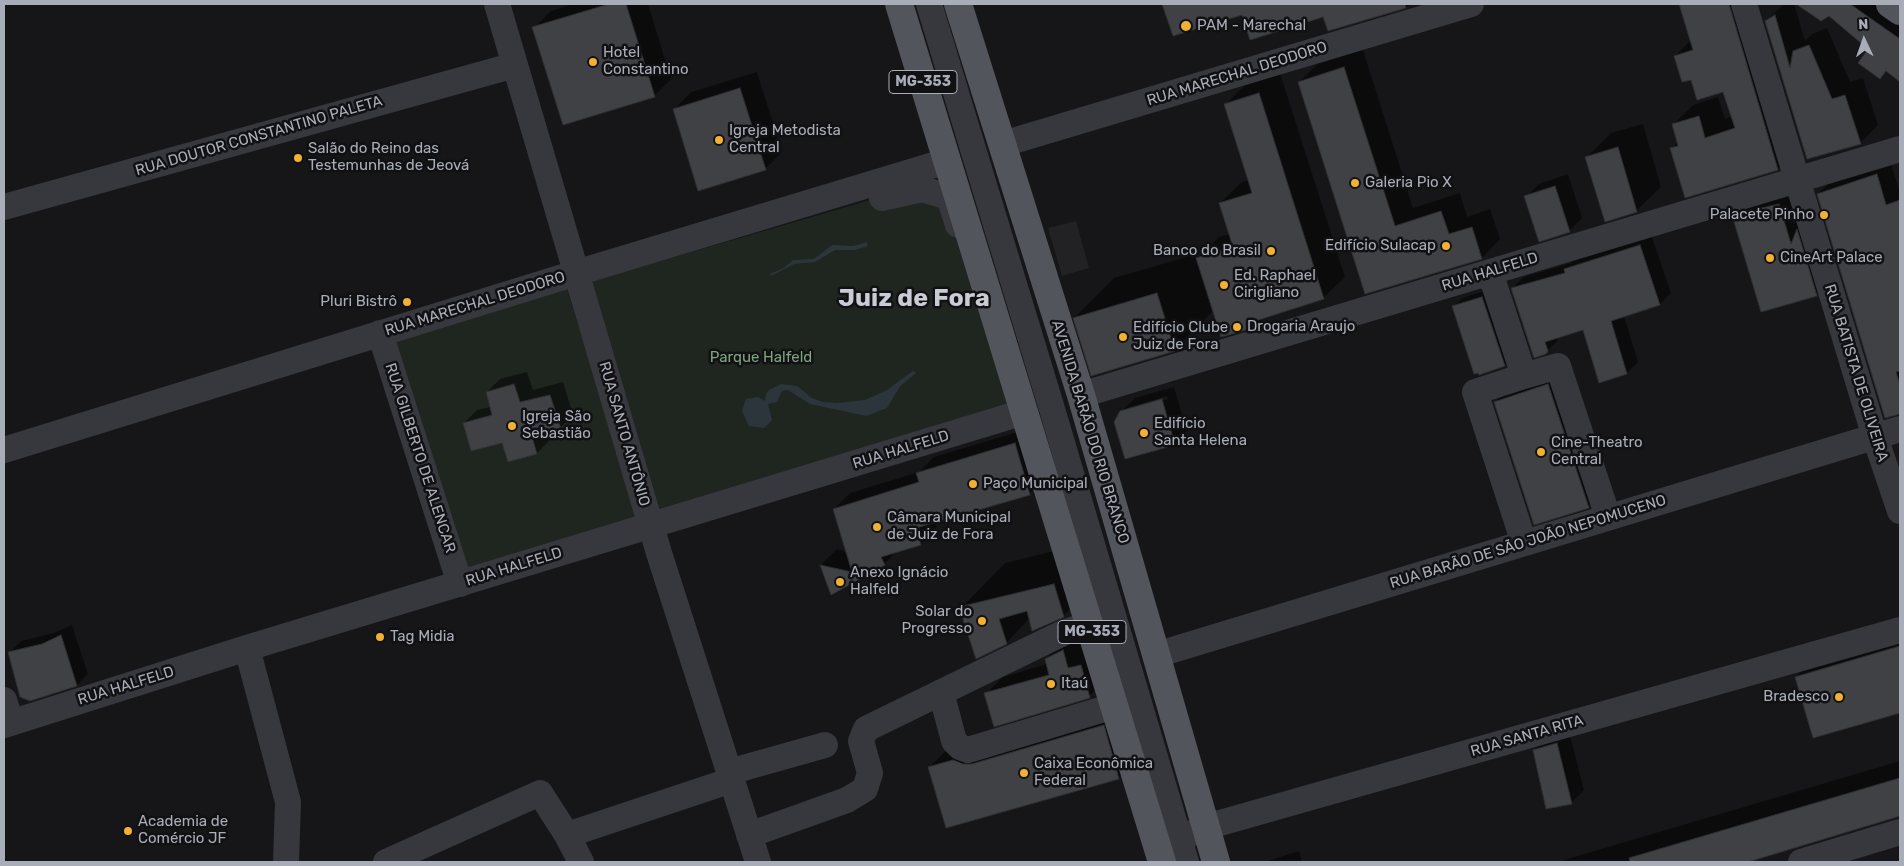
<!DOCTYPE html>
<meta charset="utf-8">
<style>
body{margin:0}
#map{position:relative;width:1904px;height:866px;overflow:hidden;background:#161618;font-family:Rubik,sans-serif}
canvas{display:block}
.frame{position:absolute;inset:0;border:5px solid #a8adb8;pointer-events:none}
.north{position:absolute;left:1839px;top:15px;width:50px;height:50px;-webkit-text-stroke:4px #111113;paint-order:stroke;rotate:357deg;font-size:14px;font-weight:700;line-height:20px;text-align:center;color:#a8adb8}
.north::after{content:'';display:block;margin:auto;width:18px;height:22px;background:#a8adb8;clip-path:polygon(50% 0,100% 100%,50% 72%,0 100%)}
</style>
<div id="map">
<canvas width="1904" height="866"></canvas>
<div class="frame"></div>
<div class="north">N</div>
</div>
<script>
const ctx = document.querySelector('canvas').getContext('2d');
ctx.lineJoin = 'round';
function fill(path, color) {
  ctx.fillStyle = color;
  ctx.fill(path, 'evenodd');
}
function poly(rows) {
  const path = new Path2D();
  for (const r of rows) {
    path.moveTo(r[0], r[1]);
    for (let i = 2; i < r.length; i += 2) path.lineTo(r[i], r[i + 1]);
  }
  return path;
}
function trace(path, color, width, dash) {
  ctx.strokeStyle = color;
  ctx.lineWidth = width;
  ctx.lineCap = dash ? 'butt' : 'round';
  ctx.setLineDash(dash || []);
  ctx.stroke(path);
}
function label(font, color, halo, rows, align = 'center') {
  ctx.font = font + ' Rubik,sans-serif';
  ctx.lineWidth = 5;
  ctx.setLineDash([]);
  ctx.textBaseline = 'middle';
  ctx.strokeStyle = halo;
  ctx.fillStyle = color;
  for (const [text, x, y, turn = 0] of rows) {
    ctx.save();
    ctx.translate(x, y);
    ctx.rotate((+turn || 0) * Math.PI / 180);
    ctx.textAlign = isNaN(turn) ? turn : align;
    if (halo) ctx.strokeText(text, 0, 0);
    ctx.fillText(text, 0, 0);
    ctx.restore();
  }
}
const built = poly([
 [1076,221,1089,268,1062,276,1048,228]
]);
const green = poly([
 [946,178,1017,409,661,513,592,281],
 [566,286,640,524,462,578,389,340]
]);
const water = poly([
 [867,242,868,246,855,250,835,250,815,262,794,264,771,276,770,274,784,268,793,260,814,259,832,245,853,246],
 [913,371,916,373,900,386,887,408,866,416,810,404,788,390,782,391,777,402,768,404,772,420,764,428,749,426,742,411,746,399,758,397,765,401,766,394,769,390,781,384,797,386,812,398,823,402,837,403,865,400,887,390]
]);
const shadow = poly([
 [573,4,648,4,671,79,654,96,534,28,551,11],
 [1165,4,1414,4,1328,30,1324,15,1243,13,1164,5],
 [1680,4,1754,4,1798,149,1778,169,1686,196,1672,149,1678,142,1673,125,1693,105,1718,97,1725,119,1732,116,1724,91,1691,78,1675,56,1691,40],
 [1784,4,1794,4,1805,41,1812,34,1827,28,1850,82,1863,78,1878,125,1860,143,1808,158,1766,21],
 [1802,4,1885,4,1900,15,1900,80,1887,70,1880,77,1870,49,1829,14,1802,6],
 [1363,50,1413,208,1460,193,1467,217,1490,209,1500,239,1482,258,1366,293,1299,82,1318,64],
 [757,72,782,152,765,169,674,110,691,92],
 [1280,73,1345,277,1323,298,1264,317,1256,326,1214,310,1174,350,1074,318,1114,278,1197,254,1198,258,1219,237,1230,234,1220,203,1242,182,1249,180,1225,105,1247,83],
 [1643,124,1661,187,1636,211,1586,158,1611,133],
 [1890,162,1900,192,1900,414,1886,416,1818,194,1832,180],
 [1568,174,1582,218,1569,231,1526,197,1539,184],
 [1796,187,1833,277,1816,294,1733,216,1750,199],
 [1651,234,1671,293,1660,304,1624,316,1638,362,1627,373,1584,329,1558,337,1557,341,1545,353,1512,288,1524,277,1571,263,1577,258],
 [1491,289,1513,357,1504,365,1453,307,1462,298],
 [1565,368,1606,490,1588,507,1495,402,1512,385],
 [527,372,533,390,563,382,573,415,560,428,547,432,550,440,537,453,503,441,464,423,477,410,491,407,487,392,500,379],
 [1174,387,1187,431,1174,444,1121,412,1135,398],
 [1167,396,1168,399,1127,411,1127,408],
 [1031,428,1046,477,1030,493,935,522,937,527,921,544,897,551,884,564,831,593,821,565,837,549,847,552,834,509,850,493,919,472,934,457],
 [1099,540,1108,571,1063,616,1030,618,1006,643,961,608,1005,563],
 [72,625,88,674,77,685,10,652,21,641,54,633],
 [1080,634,1107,679,1089,696,986,694,1003,677,1047,664,1046,659,1063,642],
 [1900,638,1900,713,1814,737,1796,677,1809,664],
 [1121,709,1136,761,1119,778,947,827,929,767,947,750],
 [1569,731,1584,790,1571,803,1534,750,1547,737],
 [1900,761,1900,815,1740,862,1557,862],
 [1299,851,1302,862,1265,862]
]);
const building = poly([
 [609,4,626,4,655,97,563,125,532,27,609,4],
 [1162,4,1405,4,1406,8,1328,31,1323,17,1250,40,1242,15,1173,36,1162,4],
 [1679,4,1729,4,1778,170,1685,198,1670,148,1678,146,1672,124,1699,116,1705,138,1735,128,1723,92,1697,100,1691,80,1682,82,1674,56,1693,50,1679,4],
 [1796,4,1850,4,1900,39,1900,82,1886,71,1880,79,1858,63,1868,49,1829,16,1821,21,1796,4],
 [1775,15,1790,68,1793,51,1809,45,1832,99,1845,95,1861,144,1807,159,1765,21,1775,15],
 [1344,67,1395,226,1441,211,1449,234,1472,227,1482,259,1365,294,1298,82,1344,67],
 [740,88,766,170,698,191,673,109,740,88],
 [1259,93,1324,299,1255,321,1256,327,1221,337,1196,258,1233,247,1219,203,1252,193,1224,104,1259,93],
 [1618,147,1637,212,1605,222,1585,157,1618,147],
 [1877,174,1886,205,1900,200,1900,371,1896,372,1900,385,1900,414,1885,418,1817,194,1877,174],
 [1555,186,1570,232,1539,242,1524,196,1555,186],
 [1779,204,1791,244,1797,229,1817,296,1761,312,1732,215,1779,204],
 [1640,245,1660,305,1611,321,1627,374,1599,383,1583,330,1545,342,1548,351,1546,354,1534,358,1511,288,1565,273,1564,269,1640,245],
 [1157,293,1175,351,1091,376,1073,318,1157,293],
 [1482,297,1505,366,1479,375,1478,373,1474,374,1452,306,1482,297],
 [514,384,520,402,550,395,561,429,532,437,537,454,508,462,502,443,471,451,463,423,492,415,486,392,514,384],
 [1548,384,1589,508,1534,525,1494,402,1548,384],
 [1162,399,1175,445,1125,459,1114,422,1120,411,1162,399],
 [1015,443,1030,495,916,528,921,545,881,557,885,565,831,595,820,565,852,572,833,509,919,482,916,473,1015,443],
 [1054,584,1064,617,1032,631,1027,611,999,619,1007,644,976,659,959,607,1054,584],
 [61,635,77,686,30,701,20,697,8,652,42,644,61,635],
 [1900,646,1900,713,1813,738,1795,677,1900,646],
 [1063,650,1068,668,1081,665,1090,698,994,727,984,693,1049,675,1045,659,1063,650],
 [1104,725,1119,779,946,828,928,767,953,760,963,764,972,764,1104,725],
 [1557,743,1572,804,1546,809,1533,750,1557,743],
 [1900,778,1900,816,1748,862,1630,862,1629,858,1900,778]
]);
const minor = poly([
 [497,4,659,553,758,862],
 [929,4,1052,409,1186,862],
 [1744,4,1875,437,1900,511],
 [1003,144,1471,4],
 [882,198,922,189,949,197,958,225],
 [4,207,515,65],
 [1490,272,1524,376,1475,392,1524,543],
 [380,333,460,584],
 [1524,376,1558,366,1608,517],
 [1081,395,1900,149],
 [4,450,576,273,947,161],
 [247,648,288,802,286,862],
 [1156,655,1900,429],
 [941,692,954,741,960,747,968,750,1114,706],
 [4,700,11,722],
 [4,725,247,648,1024,412],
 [729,772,825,745],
 [749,835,847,800,865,789,870,773,861,741,866,729,1063,633,1089,624],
 [1185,836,1206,827,1900,630],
 [386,862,540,793,567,835],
 [581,862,567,835,732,780],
 [1801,862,1900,832]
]);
const major = poly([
 [899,4,1162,862],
 [958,4,1081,395,1216,862],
 [1890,4,1900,11]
]);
const markers = [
 [1186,26,6,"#f2b134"],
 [593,62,5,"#f2b134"],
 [719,140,5,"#f2b134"],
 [298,158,5,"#f2b134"],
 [1355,183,5,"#f2b134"],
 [1824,215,5,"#f2b134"],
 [1446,246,5,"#f2b134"],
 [1271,251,5,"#f2b134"],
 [1770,258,5,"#f2b134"],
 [1224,285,5,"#f2b134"],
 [407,302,5,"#f2b134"],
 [1237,327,5,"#f2b134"],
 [1123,337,5,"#f2b134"],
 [512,426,5,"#f2b134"],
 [1144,433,5,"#f2b134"],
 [1541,452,5,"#f2b134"],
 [973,484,5,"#f2b134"],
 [877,527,5,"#f2b134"],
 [840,582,5,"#f2b134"],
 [982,621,5,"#f2b134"],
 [380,637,5,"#f2b134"],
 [1051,684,5,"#f2b134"],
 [1839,697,5,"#f2b134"],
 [1024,773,5,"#f2b134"],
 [128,831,5,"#f2b134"]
];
const shields = [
 [923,82,68],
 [1092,632,68]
];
const shieldNames = [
 ["MG-353",923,82],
 ["MG-353",1092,632]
];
const poiNames = [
 ["PAM - Marechal",1197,26],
 ["Hotel",603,53],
 ["Constantino",603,70],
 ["Igreja Metodista",729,131],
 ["Central",729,148],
 ["Salão do Reino das",308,149],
 ["Testemunhas de Jeová",308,166],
 ["Galeria Pio X",1365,183],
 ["Palacete Pinho",1814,215,"right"],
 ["Edifício Sulacap",1436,246,"right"],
 ["Banco do Brasil",1261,251,"right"],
 ["CineArt Palace",1780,258],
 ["Ed. Raphael",1234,276],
 ["Cirigliano",1234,293],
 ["Pluri Bistrô",397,302,"right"],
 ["Drogaria Araujo",1247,327],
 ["Edifício Clube",1133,328],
 ["Juiz de Fora",1133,345],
 ["Igreja São",522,417],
 ["Sebastião",522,434],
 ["Edifício",1154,424],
 ["Santa Helena",1154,441],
 ["Cine-Theatro",1551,443],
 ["Central",1551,460],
 ["Paço Municipal",983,484],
 ["Câmara Municipal",887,518],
 ["de Juiz de Fora",887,535],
 ["Anexo Ignácio",850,573],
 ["Halfeld",850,590],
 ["Solar do",972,612,"right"],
 ["Progresso",972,629,"right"],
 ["Tag Midia",390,637],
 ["Itaú",1061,684],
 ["Bradesco",1829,697,"right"],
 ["Caixa Econômica",1034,764],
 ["Federal",1034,781],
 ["Academia de",138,822],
 ["Comércio JF",138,839]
];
const streetNames = [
 ["RUA MARECHAL DEODORO",1237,74,-17],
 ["RUA DOUTOR CONSTANTINO PALETA",259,136,-16],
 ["RUA HALFELD",1490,272,-17],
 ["RUA MARECHAL DEODORO",475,304,-17],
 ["RUA BATISTA DE OLIVEIRA",1856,373,73],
 ["AVENIDA BARÃO DO RIO BRANCO",1090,432,73],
 ["RUA SANTO ANTÔNIO",624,434,74],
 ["RUA HALFELD",901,450,-17],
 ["RUA GILBERTO DE ALENCAR",420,458,72],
 ["RUA BARÃO DE SÃO JOÃO NEPOMUCENO",1528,542,-17],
 ["RUA HALFELD",514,567,-17],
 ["RUA HALFELD",126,686,-17],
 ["RUA SANTA RITA",1527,736,-16]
];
const parkNames = [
 ["Parque Halfeld",761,358]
];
const townNames = [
 ["Juiz de Fora",914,299]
];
fill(built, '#222225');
fill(green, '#1e261f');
fill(water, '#2c353c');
fill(shadow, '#0007');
fill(building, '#404145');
trace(building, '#303034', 1);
trace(minor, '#37383d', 26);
trace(major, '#53555c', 28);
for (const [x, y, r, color] of markers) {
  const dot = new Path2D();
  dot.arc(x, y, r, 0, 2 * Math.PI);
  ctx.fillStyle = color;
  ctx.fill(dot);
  trace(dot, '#111113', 2);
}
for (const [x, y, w] of shields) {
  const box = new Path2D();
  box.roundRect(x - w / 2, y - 11.5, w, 23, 4);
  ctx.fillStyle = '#111113';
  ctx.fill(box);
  trace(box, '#a8adb8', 1);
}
label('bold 14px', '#a8adb8', null, shieldNames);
label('15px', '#a8adb8', '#111113', poiNames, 'left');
label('15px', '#a8adb8', '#111113', streetNames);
label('15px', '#7fa381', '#111113', parkNames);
label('bold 25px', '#c9ccd4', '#111113', townNames);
</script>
